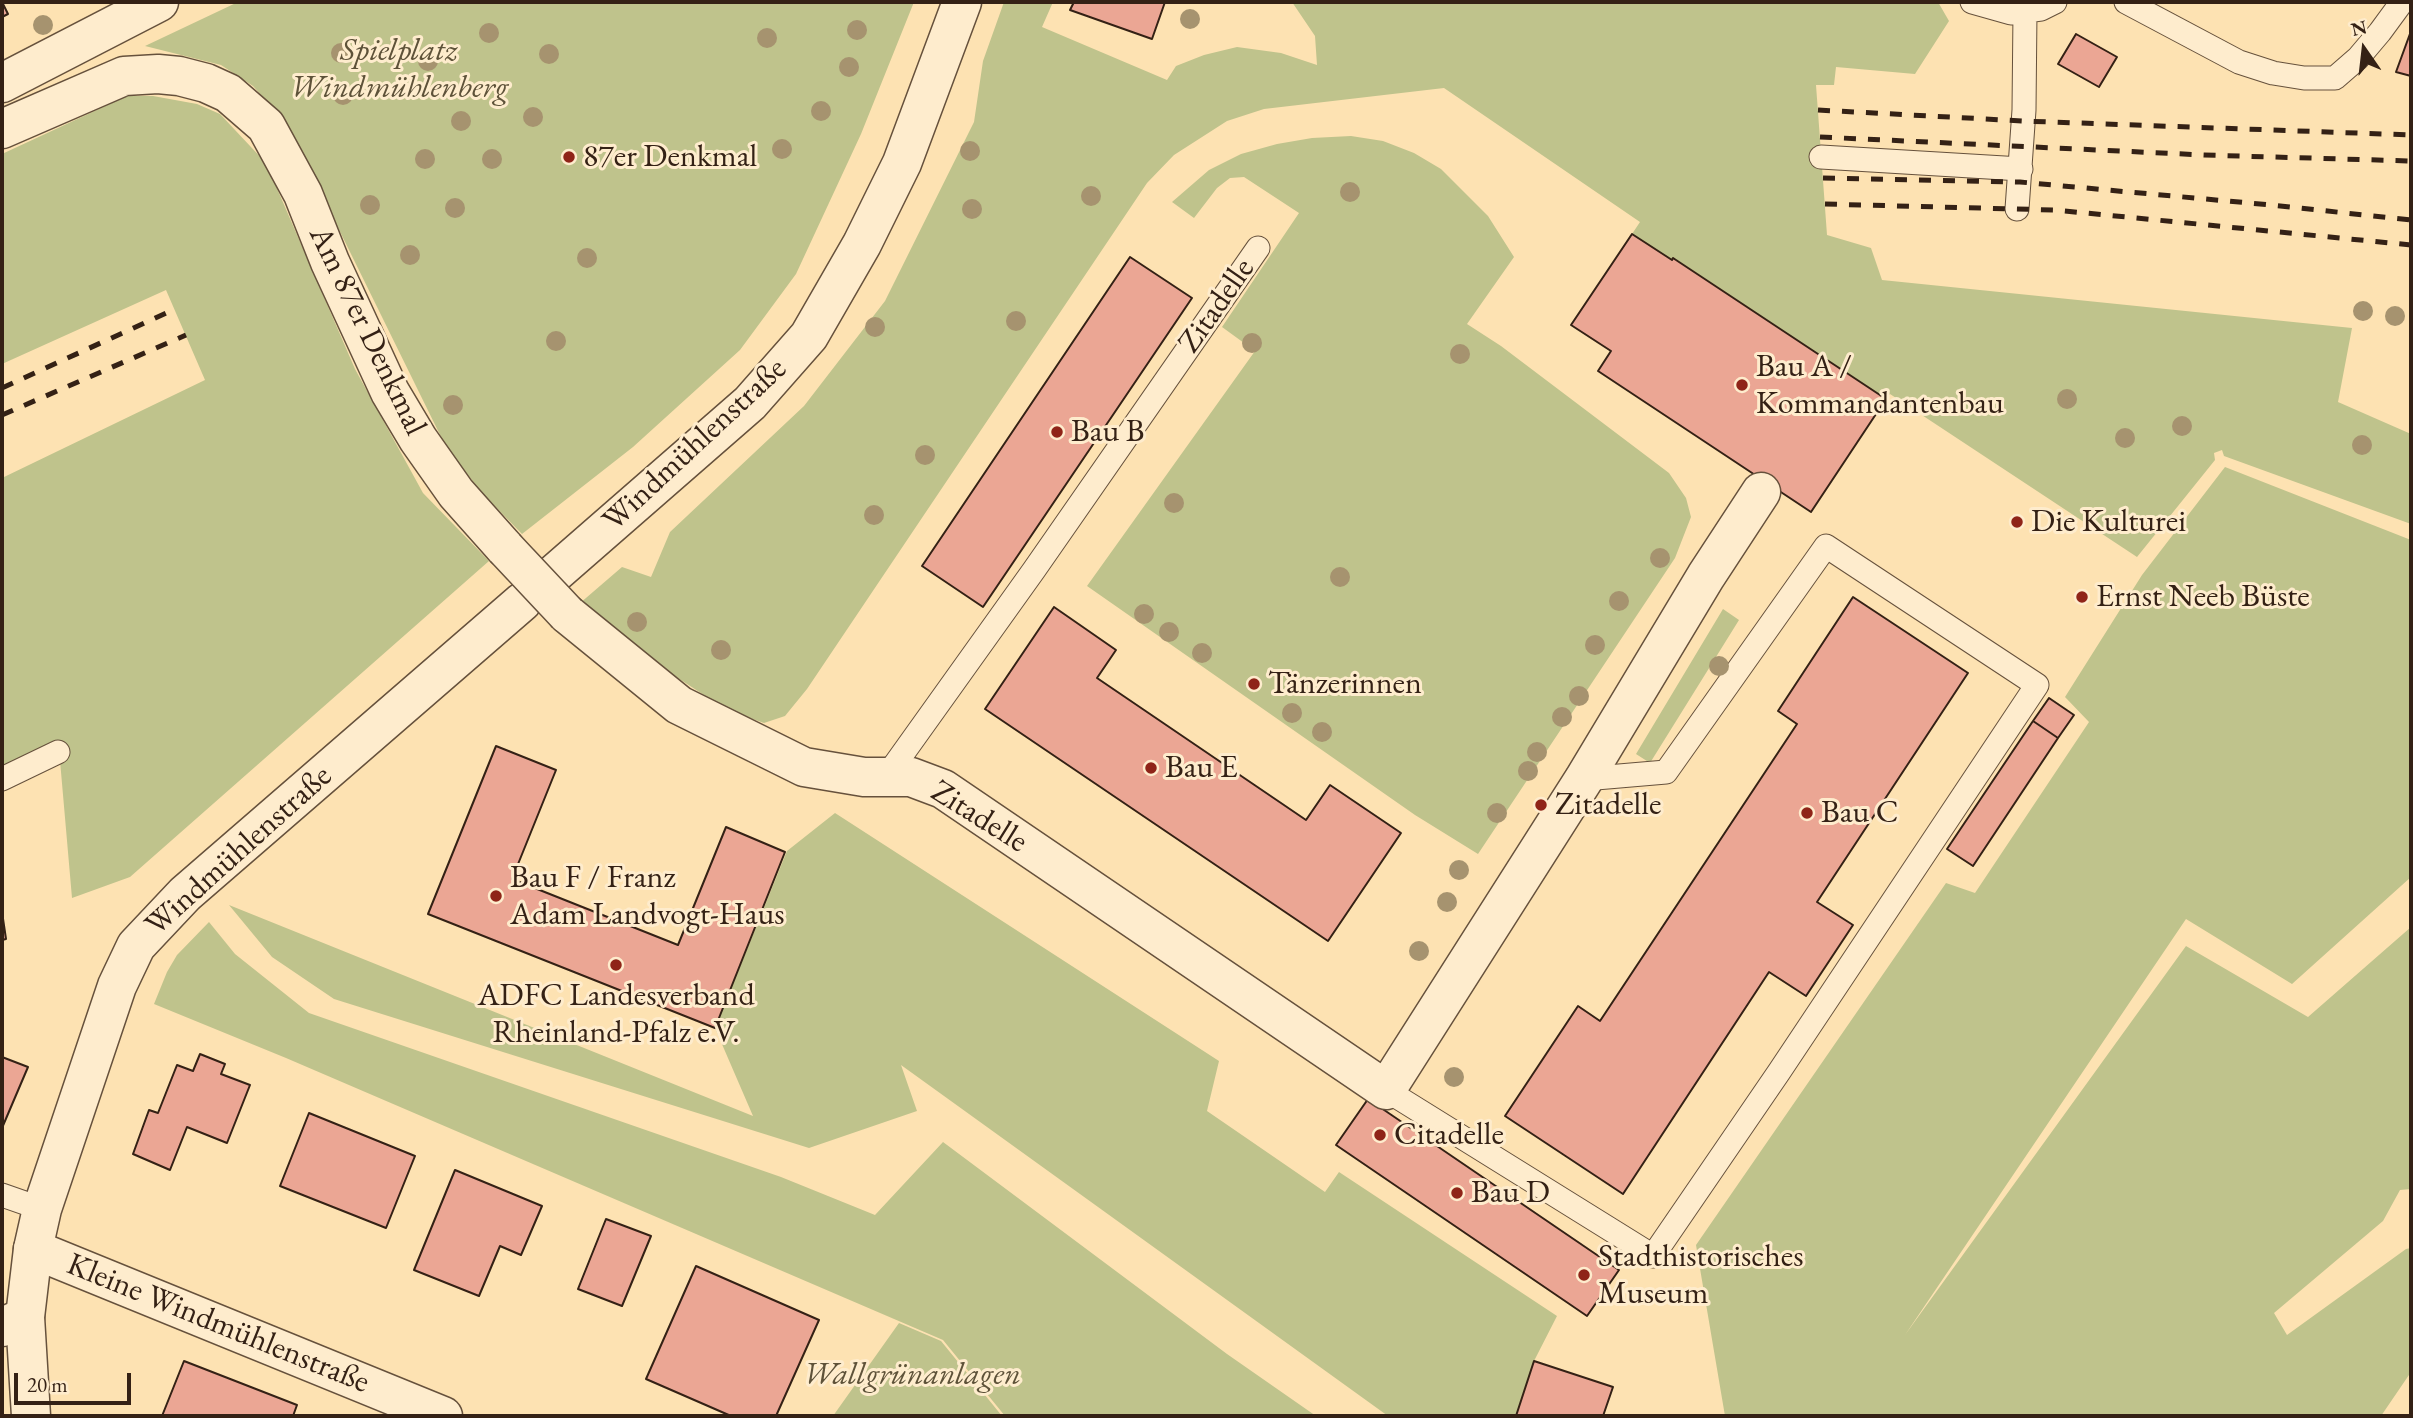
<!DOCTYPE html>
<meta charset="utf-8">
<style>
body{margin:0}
#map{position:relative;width:2413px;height:1418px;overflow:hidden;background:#fde2b2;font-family:"EB Garamond",serif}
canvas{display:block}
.frame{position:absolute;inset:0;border:4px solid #342115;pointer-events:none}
.north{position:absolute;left:2329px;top:14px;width:70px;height:70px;-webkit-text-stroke:5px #feeccd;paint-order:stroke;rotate:346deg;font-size:19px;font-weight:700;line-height:28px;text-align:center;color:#342115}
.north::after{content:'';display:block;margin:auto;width:24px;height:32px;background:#342115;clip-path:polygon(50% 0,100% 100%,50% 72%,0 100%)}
.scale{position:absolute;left:14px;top:1373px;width:117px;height:32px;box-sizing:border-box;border:4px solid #342115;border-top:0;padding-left:9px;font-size:21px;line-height:24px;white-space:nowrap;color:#342115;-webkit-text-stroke:5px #feeccd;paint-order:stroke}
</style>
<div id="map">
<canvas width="2413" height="1418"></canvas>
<div class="frame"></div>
<div class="north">N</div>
<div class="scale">20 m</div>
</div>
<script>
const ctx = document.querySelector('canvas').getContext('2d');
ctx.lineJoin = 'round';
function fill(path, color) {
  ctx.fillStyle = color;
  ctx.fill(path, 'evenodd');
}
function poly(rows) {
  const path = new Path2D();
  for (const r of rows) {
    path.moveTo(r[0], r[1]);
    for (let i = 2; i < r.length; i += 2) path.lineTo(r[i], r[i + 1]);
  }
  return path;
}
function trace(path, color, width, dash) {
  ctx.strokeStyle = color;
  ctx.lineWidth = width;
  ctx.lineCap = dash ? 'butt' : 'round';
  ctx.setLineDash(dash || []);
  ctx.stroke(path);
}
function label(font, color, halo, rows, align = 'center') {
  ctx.font = font + ' "EB Garamond",serif';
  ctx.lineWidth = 6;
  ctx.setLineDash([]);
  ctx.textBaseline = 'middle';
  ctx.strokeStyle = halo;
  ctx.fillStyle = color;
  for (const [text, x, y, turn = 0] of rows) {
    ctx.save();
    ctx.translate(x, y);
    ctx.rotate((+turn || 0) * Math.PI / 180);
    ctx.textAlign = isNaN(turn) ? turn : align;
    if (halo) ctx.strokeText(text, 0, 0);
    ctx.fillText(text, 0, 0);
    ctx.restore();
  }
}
const green = poly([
 [238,2,914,2,861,134,796,274,740,350,633,447,522,534,482,493,446,447,287,124,253,86,221,65,145,46],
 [1004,2,1053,2,1042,27,1167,80,1176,66,1204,55,1237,47,1281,53,1317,65,1315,36,1292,2,1938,2,1949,21,1915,74,1836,67,1834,85,1816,85,1827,235,1871,248,1882,280,2352,328,2338,402,2411,434,2411,524,2224,456,2222,450,2214,453,2215,460,2137,557,1890,394,1886,399,1674,258,1672,260,1632,234,1640,222,1444,88,1264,109,1227,121,1174,155,1147,183,807,689,785,716,764,723,727,710,621,641,579,604,622,567,651,577,670,532,804,406,885,301,974,122,983,61],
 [127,96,153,96,197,104,220,114,266,163,355,369,423,493,489,561,130,877,72,898,59,749,2,772,2,478,205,380,166,290,2,364,2,154],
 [1351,136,1383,141,1414,153,1441,169,1488,216,1514,257,1467,324,1501,346,1669,473,1686,498,1691,517,1675,558,1478,854,1415,815,1087,586,1255,351,1222,327,1299,213,1244,177,1230,178,1217,188,1194,218,1172,202,1209,170,1241,154,1277,144,1312,138],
 [2225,467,2411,540,2411,877,2292,984,2186,919,1905,1335,2186,946,2308,1017,2411,927,2411,1189,2400,1190,2383,1221,2274,1313,2287,1335,2406,1249,2411,1248,2411,1372,2381,1416,1725,1416,1696,1245,1946,883,1975,893,2089,722,2065,697,2142,575],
 [1723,609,1739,620,1650,763,1636,754],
 [835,813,1219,1061,1207,1111,1325,1192,1339,1172,1557,1316,1534,1361,1516,1416,1388,1416,901,1065,917,1111,809,1148,334,999,272,957,229,905,753,1116,715,1028,787,851],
 [209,922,235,954,309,1013,781,1177,875,1215,943,1142,1227,1354,1316,1416,1005,1416,943,1340,286,1058,154,1004,167,972,177,955],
 [899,1323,941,1341,1002,1416,833,1416]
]);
const building = poly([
 [2,2,8,14,2,17,2,2],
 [1074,2,1165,2,1152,39,1070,10,1074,2],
 [2411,31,2411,76,2396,72,2411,31],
 [2076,34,2117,57,2099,87,2058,64,2076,34],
 [1632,234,1672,260,1673,258,1886,399,1811,512,1598,371,1611,351,1571,325,1632,234],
 [1130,257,1192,298,983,607,922,566,1130,257],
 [1853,597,1968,673,1817,902,1853,925,1806,996,1769,972,1623,1194,1505,1116,1578,1006,1600,1021,1797,724,1778,711,1853,597],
 [1054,607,1116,650,1097,678,1306,820,1330,785,1401,833,1328,941,985,709,1054,607],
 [2049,698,2074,715,2058,738,2033,721,2049,698],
 [2033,721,2058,738,1973,866,1947,849,2033,721],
 [496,746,556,770,512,879,678,945,726,827,785,852,715,1028,428,914,496,746],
 [2,912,6,939,2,940,2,912],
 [200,1054,225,1064,221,1074,250,1085,227,1143,187,1127,170,1170,133,1154,149,1110,158,1113,177,1065,193,1071,200,1054],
 [2,1057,28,1067,2,1128,2,1057],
 [1368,1099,1619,1270,1587,1316,1336,1145,1368,1099],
 [309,1113,415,1156,386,1228,280,1186,309,1113],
 [455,1170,542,1206,521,1255,500,1246,479,1296,414,1270,455,1170],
 [606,1219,651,1236,622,1306,578,1289,606,1219],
 [696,1266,819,1320,776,1416,731,1416,646,1379,696,1266],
 [184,1361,297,1405,293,1416,162,1416,184,1361],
 [1534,1361,1613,1387,1603,1416,1516,1416,1534,1361]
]);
const service = poly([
 [1972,2,2011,13,2041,9,2055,2],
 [2126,2,2239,62,2273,73,2304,78,2335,78,2358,58,2380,32,2402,2],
 [1821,157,2021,169],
 [2017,209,2024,110,2025,12],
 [886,777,1034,570,1258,248],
 [2,779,58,752],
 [1386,1090,1653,1256,1779,1072,2037,685,1826,546,1666,772,1584,779],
 [2,1195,42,1209]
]);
const minor = poly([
 [2,83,159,2],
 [2,129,124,76,158,74,179,76,206,83,228,93,266,126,303,194,330,262,390,392,418,439,456,493,505,548],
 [567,614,679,705,804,767,864,777,911,777,943,789,1386,1090,1584,779,1706,576,1761,492],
 [33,1249,443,1416],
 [2,1327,25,1317]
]);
const tertiary = poly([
 [554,574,750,403,809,336,862,244,902,163,962,2],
 [31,1416,25,1317,33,1249,42,1209,117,986,136,946,185,894,522,602]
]);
const rail = poly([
 [1818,110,2023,121,2411,135],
 [1820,137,2204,155,2411,161],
 [1823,178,2020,182,2271,205,2411,220],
 [1825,204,2055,210,2411,245],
 [2,388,175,309],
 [2,415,186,335]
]);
const minorBridge = poly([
 [505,548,567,614]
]);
const trees = [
 [1190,19],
 [43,25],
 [857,30],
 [489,33],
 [767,38],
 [341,53],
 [549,54],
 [428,61],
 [849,67],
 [343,95],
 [821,111],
 [533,117],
 [461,121],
 [782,149],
 [970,151],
 [425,159],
 [492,159],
 [1350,192],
 [1091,196],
 [370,205],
 [455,208],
 [972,209],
 [410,255],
 [587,258],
 [2363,311],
 [2395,316],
 [1016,321],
 [875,327],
 [556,341],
 [1252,343],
 [1460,354],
 [2067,399],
 [453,405],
 [2182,426],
 [2125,438],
 [2362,445],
 [925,455],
 [1174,503],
 [874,515],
 [1660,558],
 [1340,577],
 [1619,601],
 [1144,614],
 [637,622],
 [1169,632],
 [1595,645],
 [721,650],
 [1202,653],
 [1719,666],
 [1579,696],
 [1292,713],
 [1562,717],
 [1322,732],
 [1537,752],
 [1528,771],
 [1497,813],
 [1459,870],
 [1447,902],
 [1419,951],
 [1454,1077]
];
const markers = [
 [569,157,7,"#8f2418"],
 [1742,385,7,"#8f2418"],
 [1057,432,7,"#8f2418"],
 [2017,522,7,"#8f2418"],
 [2082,597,7,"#8f2418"],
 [1254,684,7,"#8f2418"],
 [1151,768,7,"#8f2418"],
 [1541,805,7,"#8f2418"],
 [1807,813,7,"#8f2418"],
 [496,896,7,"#8f2418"],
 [616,965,7,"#8f2418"],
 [1380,1135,7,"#8f2418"],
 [1457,1193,7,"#8f2418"],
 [1584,1275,7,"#8f2418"]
];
const parkNames = [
 ["Spielplatz",399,51],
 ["Windmühlenberg",399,88],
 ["Wallgrünanlagen",912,1375]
];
const poiNames = [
 ["87er Denkmal",583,157],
 ["Bau A /",1756,367],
 ["Kommandantenbau",1756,404],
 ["Bau B",1071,432],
 ["Die Kulturei",2031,522],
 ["Ernst Neeb Büste",2096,597],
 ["Tänzerinnen",1268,684],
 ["Bau E",1165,768],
 ["Zitadelle",1555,805],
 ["Bau C",1821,813],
 ["Bau F / Franz",510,878],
 ["Adam Landvogt-Haus",510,915],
 ["ADFC Landesverband",616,996,"center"],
 ["Rheinland-Pfalz e.V.",616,1033,"center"],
 ["Citadelle",1394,1135],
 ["Bau D",1471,1193],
 ["Stadthistorisches",1598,1257],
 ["Museum",1598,1294]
];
const streetNames = [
 ["Zitadelle",1217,306,-55],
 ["Am 87er Denkmal",367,331,64],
 ["Windmühlenstraße",695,445,-43],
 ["Zitadelle",979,817,32],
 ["Windmühlenstraße",239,851,-42],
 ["Kleine Windmühlenstraße",218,1324,22]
];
fill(green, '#bfc38c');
fill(building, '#eba694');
trace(building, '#342115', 2);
trace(service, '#66513c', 25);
trace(minor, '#66513c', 41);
trace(tertiary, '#66513c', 41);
trace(service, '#feeccd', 23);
trace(minor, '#feeccd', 38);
trace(tertiary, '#feeccd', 38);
trace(rail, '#342115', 5, [12, 12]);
trace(minorBridge, '#66513c', 41, []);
trace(minorBridge, '#feeccd', 38);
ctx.fillStyle = '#a6936f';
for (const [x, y] of trees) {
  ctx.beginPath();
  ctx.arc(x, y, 10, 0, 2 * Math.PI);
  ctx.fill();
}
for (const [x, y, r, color] of markers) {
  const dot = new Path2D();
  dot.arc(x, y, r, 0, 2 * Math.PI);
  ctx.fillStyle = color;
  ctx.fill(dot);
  trace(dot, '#feeccd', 2.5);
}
label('italic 32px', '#5e5239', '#feeccd', parkNames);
label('32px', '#342115', '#feeccd', poiNames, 'left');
label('32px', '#342115', '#feeccd', streetNames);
</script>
